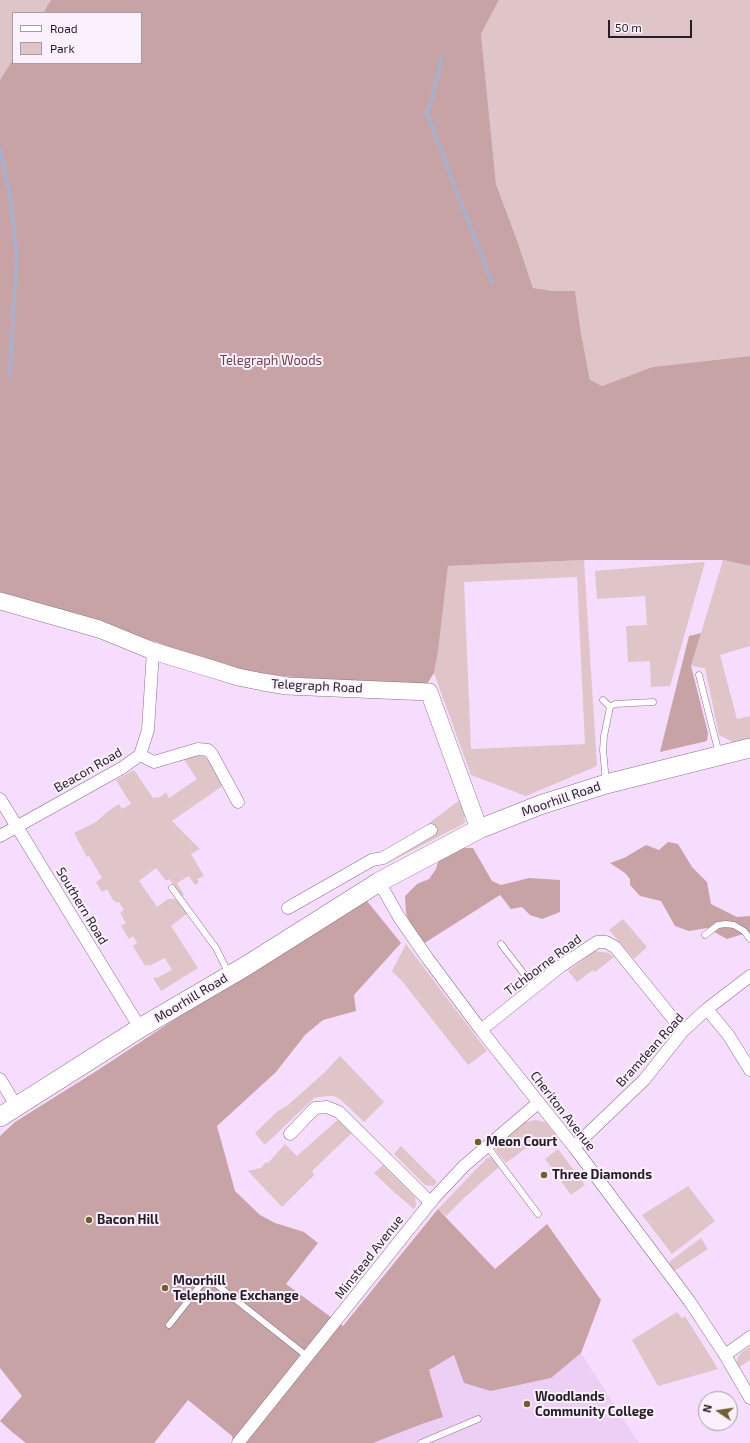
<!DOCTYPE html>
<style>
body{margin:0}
#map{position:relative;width:750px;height:1443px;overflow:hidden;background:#f6ddfd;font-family:"Exo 2",sans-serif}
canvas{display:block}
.legend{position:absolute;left:12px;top:12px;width:130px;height:52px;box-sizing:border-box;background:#fbf1fd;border:1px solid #a69ca8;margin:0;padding:5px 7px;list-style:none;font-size:12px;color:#261d29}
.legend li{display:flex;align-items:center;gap:8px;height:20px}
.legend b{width:20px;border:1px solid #a69ca8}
.north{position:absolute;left:698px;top:1391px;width:40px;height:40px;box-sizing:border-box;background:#fbf1fd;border:1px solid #a69ca8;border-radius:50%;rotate:283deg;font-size:11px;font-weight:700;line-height:16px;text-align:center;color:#261d29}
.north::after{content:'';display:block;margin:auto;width:14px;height:18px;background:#705e2c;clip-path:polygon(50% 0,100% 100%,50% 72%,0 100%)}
.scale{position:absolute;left:608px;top:20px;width:84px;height:18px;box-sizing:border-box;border:2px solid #261d29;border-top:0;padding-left:5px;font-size:12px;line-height:14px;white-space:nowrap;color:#261d29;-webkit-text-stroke:3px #fbf1fd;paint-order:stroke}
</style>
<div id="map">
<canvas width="750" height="1443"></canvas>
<ul class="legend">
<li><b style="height:5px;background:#fff"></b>Road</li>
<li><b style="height:11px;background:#dfc5c7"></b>Park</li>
</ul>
<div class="north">N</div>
<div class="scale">50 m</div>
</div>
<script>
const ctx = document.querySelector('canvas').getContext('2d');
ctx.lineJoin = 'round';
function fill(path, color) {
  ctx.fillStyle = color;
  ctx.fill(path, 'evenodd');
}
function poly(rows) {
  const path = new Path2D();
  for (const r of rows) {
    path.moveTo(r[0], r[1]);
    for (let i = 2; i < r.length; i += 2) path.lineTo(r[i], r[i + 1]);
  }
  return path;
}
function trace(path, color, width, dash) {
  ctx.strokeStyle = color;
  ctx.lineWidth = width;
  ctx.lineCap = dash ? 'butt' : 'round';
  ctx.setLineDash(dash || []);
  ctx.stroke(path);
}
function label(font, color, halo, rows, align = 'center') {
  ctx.font = font + ' "Exo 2",sans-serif';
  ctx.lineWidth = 4;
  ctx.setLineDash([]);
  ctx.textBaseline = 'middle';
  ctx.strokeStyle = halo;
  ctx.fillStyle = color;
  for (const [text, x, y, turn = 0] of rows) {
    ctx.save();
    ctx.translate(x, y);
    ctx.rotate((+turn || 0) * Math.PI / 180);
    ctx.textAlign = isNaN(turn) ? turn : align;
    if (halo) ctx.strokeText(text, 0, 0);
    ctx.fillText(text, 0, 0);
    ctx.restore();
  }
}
const built = poly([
 [581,1353,639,1443,373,1443,422,1424,442,1417,429,1370,454,1355,491,1391,551,1378]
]);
const green = poly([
 [0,0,51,0,43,13,13,13,13,59,0,80],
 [499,0,750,0,750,356,652,367,602,386,590,381,581,333,575,292,554,291,533,288,518,243,496,184,481,34],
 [584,560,597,766,526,796,471,775,434,673,438,652,448,566],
 [577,577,585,744,471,749,464,582],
 [723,560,750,566,750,646,720,655,737,719,750,716,750,739,733,742,719,735,705,668,691,666],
 [705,562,670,686,651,687,650,661,628,662,626,626,647,625,645,596,597,599,595,571],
 [196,754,203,755,214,766,221,784,221,787,172,821,200,849,191,854,204,876,197,879,199,882,195,885,189,876,177,883,184,895,182,896,169,879,166,881,156,868,139,881,157,907,168,899,175,899,181,904,188,913,171,926,198,968,161,991,153,978,155,977,157,978,172,970,165,958,149,966,148,964,145,966,133,946,137,943,133,936,129,939,121,926,126,923,120,913,124,910,119,902,117,903,113,900,107,889,102,892,96,882,102,878,89,856,87,857,74,833,96,822,108,811,119,804,122,809,131,804,116,780,134,770,153,798,160,797,166,792,169,798,197,779,183,758],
 [461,799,466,817,464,817,465,822,463,824,386,864,386,862,435,831,429,823],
 [623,919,647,947,634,959,609,930],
 [406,944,487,1051,468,1065,402,981,392,971],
 [595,951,609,953,614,957,595,972,593,970,577,982,568,971],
 [340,1056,384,1102,364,1122,340,1099,333,1096,327,1096,314,1098,267,1143,264,1144,255,1133,278,1111,288,1105,324,1073],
 [342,1116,356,1129,312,1171,314,1175,282,1207,248,1171,261,1168,266,1162,268,1163,285,1144,297,1156],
 [536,1120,545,1122,557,1137,543,1146,538,1139,506,1163,496,1151,498,1143,525,1122],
 [401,1146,437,1182,433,1186,425,1185,394,1154],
 [558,1149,585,1185,571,1195,545,1159],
 [489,1157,495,1160,500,1166,464,1198,446,1216,438,1209,487,1158],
 [383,1165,415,1197,416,1205,414,1209,395,1193,374,1173],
 [688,1186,715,1221,672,1254,642,1215],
 [701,1238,708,1249,674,1271,670,1265,670,1261],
 [677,1312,682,1318,685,1316,718,1369,658,1386,632,1340],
 [750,1347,750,1360,738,1368,736,1364,738,1357,742,1352]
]);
const forest = poly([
 [51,0,499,0,481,34,496,184,518,243,533,288,554,291,575,291,581,333,590,380,602,386,652,367,750,356,750,566,723,560,584,560,448,566,438,652,434,673,427,684,303,678,233,671,156,642,107,626,0,596,0,80,13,59,13,63,141,63,141,13,43,13],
 [701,633,691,666,708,733,707,741,660,752,689,636],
 [668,842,678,844,692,867,707,882,711,904,737,917,750,916,750,934,740,935,727,939,707,928,689,931,675,926,661,901,640,896,630,885,630,879,625,873,610,863,624,858,646,845,659,850],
 [449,848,473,848,492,881,501,885,529,878,560,880,560,912,542,919,530,915,522,907,511,909,500,895,423,944,411,928,406,913,405,896,417,884,429,879,436,869,438,862],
 [367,901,401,943,354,995,356,1011,323,1020,305,1035,276,1072,217,1126,235,1191,260,1215,275,1223,304,1232,318,1243,286,1284,343,1326,438,1209,495,1269,547,1224,601,1300,581,1353,551,1378,491,1391,464,1383,454,1355,429,1370,443,1417,422,1424,373,1443,233,1443,232,1436,188,1400,154,1443,26,1443,12,1432,0,1421,22,1396,0,1368,0,1136,15,1122,98,1070,192,1008]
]);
const stream = poly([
 [441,58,439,72,427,114,492,283],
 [0,150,10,195,17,259,13,314,10,376]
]);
const lane = poly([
 [699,675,719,754],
 [603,700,610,707],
 [606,782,603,750,604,736,610,707,615,704,653,702],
 [172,888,216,948,229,974],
 [705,935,718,925,726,924,734,925,744,931,750,939],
 [501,944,534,987],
 [487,1146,538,1214],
 [169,1325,207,1277,308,1357],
 [421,1443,478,1419]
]);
const street = poly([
 [140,755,154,762,198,749,208,750,212,754,238,802],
 [0,799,140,1028],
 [0,836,122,768,140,755,148,730,153,651],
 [379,882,399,917,428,959,481,1030,574,1147,690,1302,725,1355,750,1398],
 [288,908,372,860,383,858,431,830],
 [707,1009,729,1036,750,1070],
 [481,1030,561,966,597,942,606,942,615,947,683,1031],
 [0,1079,17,1107],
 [290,1134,315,1108,327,1107,339,1112,430,1202],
 [574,1147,644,1080,683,1031,707,1009,750,976],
 [725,1355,750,1337],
 [238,1443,434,1198,464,1166,538,1103]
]);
const secondary = poly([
 [0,601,99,629,153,651,209,668,238,677,263,682,287,686,429,692,479,829]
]);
const primary = poly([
 [0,1117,140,1028,246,966,379,882,479,829,540,805,606,784,750,748]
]);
const markers = [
 [478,1142,4,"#705e2c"],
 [544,1175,4,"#705e2c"],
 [89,1220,4,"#705e2c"],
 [165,1288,4,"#705e2c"],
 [527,1404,4,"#705e2c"]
];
const parkNames = [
 ["Telegraph Woods",271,361]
];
const streetNames = [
 ["Telegraph Road",317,686,3],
 ["Beacon Road",88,770,-30],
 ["Moorhill Road",561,799,-19],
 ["Southern Road",82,906,59],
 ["Tichborne Road",543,965,-37],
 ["Moorhill Road",191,998,-31],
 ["Bramdean Road",650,1050,-48],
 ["Cheriton Avenue",563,1111,52],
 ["Minstead Avenue",369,1257,-52]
];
const poiNames = [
 ["Meon Court",486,1142],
 ["Three Diamonds",552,1175],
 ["Bacon Hill",97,1220],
 ["Moorhill",173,1281],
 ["Telephone Exchange",173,1296],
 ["Woodlands",535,1397],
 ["Community College",535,1412]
];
fill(built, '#edcff5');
fill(green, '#dfc5c7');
fill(forest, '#c8a3a6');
trace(stream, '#a5b1cf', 3.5);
trace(lane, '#88718d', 7);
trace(street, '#88718d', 13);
trace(secondary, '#88718d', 18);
trace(primary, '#88718d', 20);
trace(lane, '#fff', 6);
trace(street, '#fff', 12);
trace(secondary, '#fff', 17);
trace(primary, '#fff', 19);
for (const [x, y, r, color] of markers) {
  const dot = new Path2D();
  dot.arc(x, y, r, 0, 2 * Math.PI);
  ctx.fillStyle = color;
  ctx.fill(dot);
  trace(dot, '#fbf1fd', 1.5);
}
label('13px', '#743e46', '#fbf1fd', parkNames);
label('13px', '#261d29', '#fbf1fd', streetNames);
label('bold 13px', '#261d29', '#fbf1fd', poiNames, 'left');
</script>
